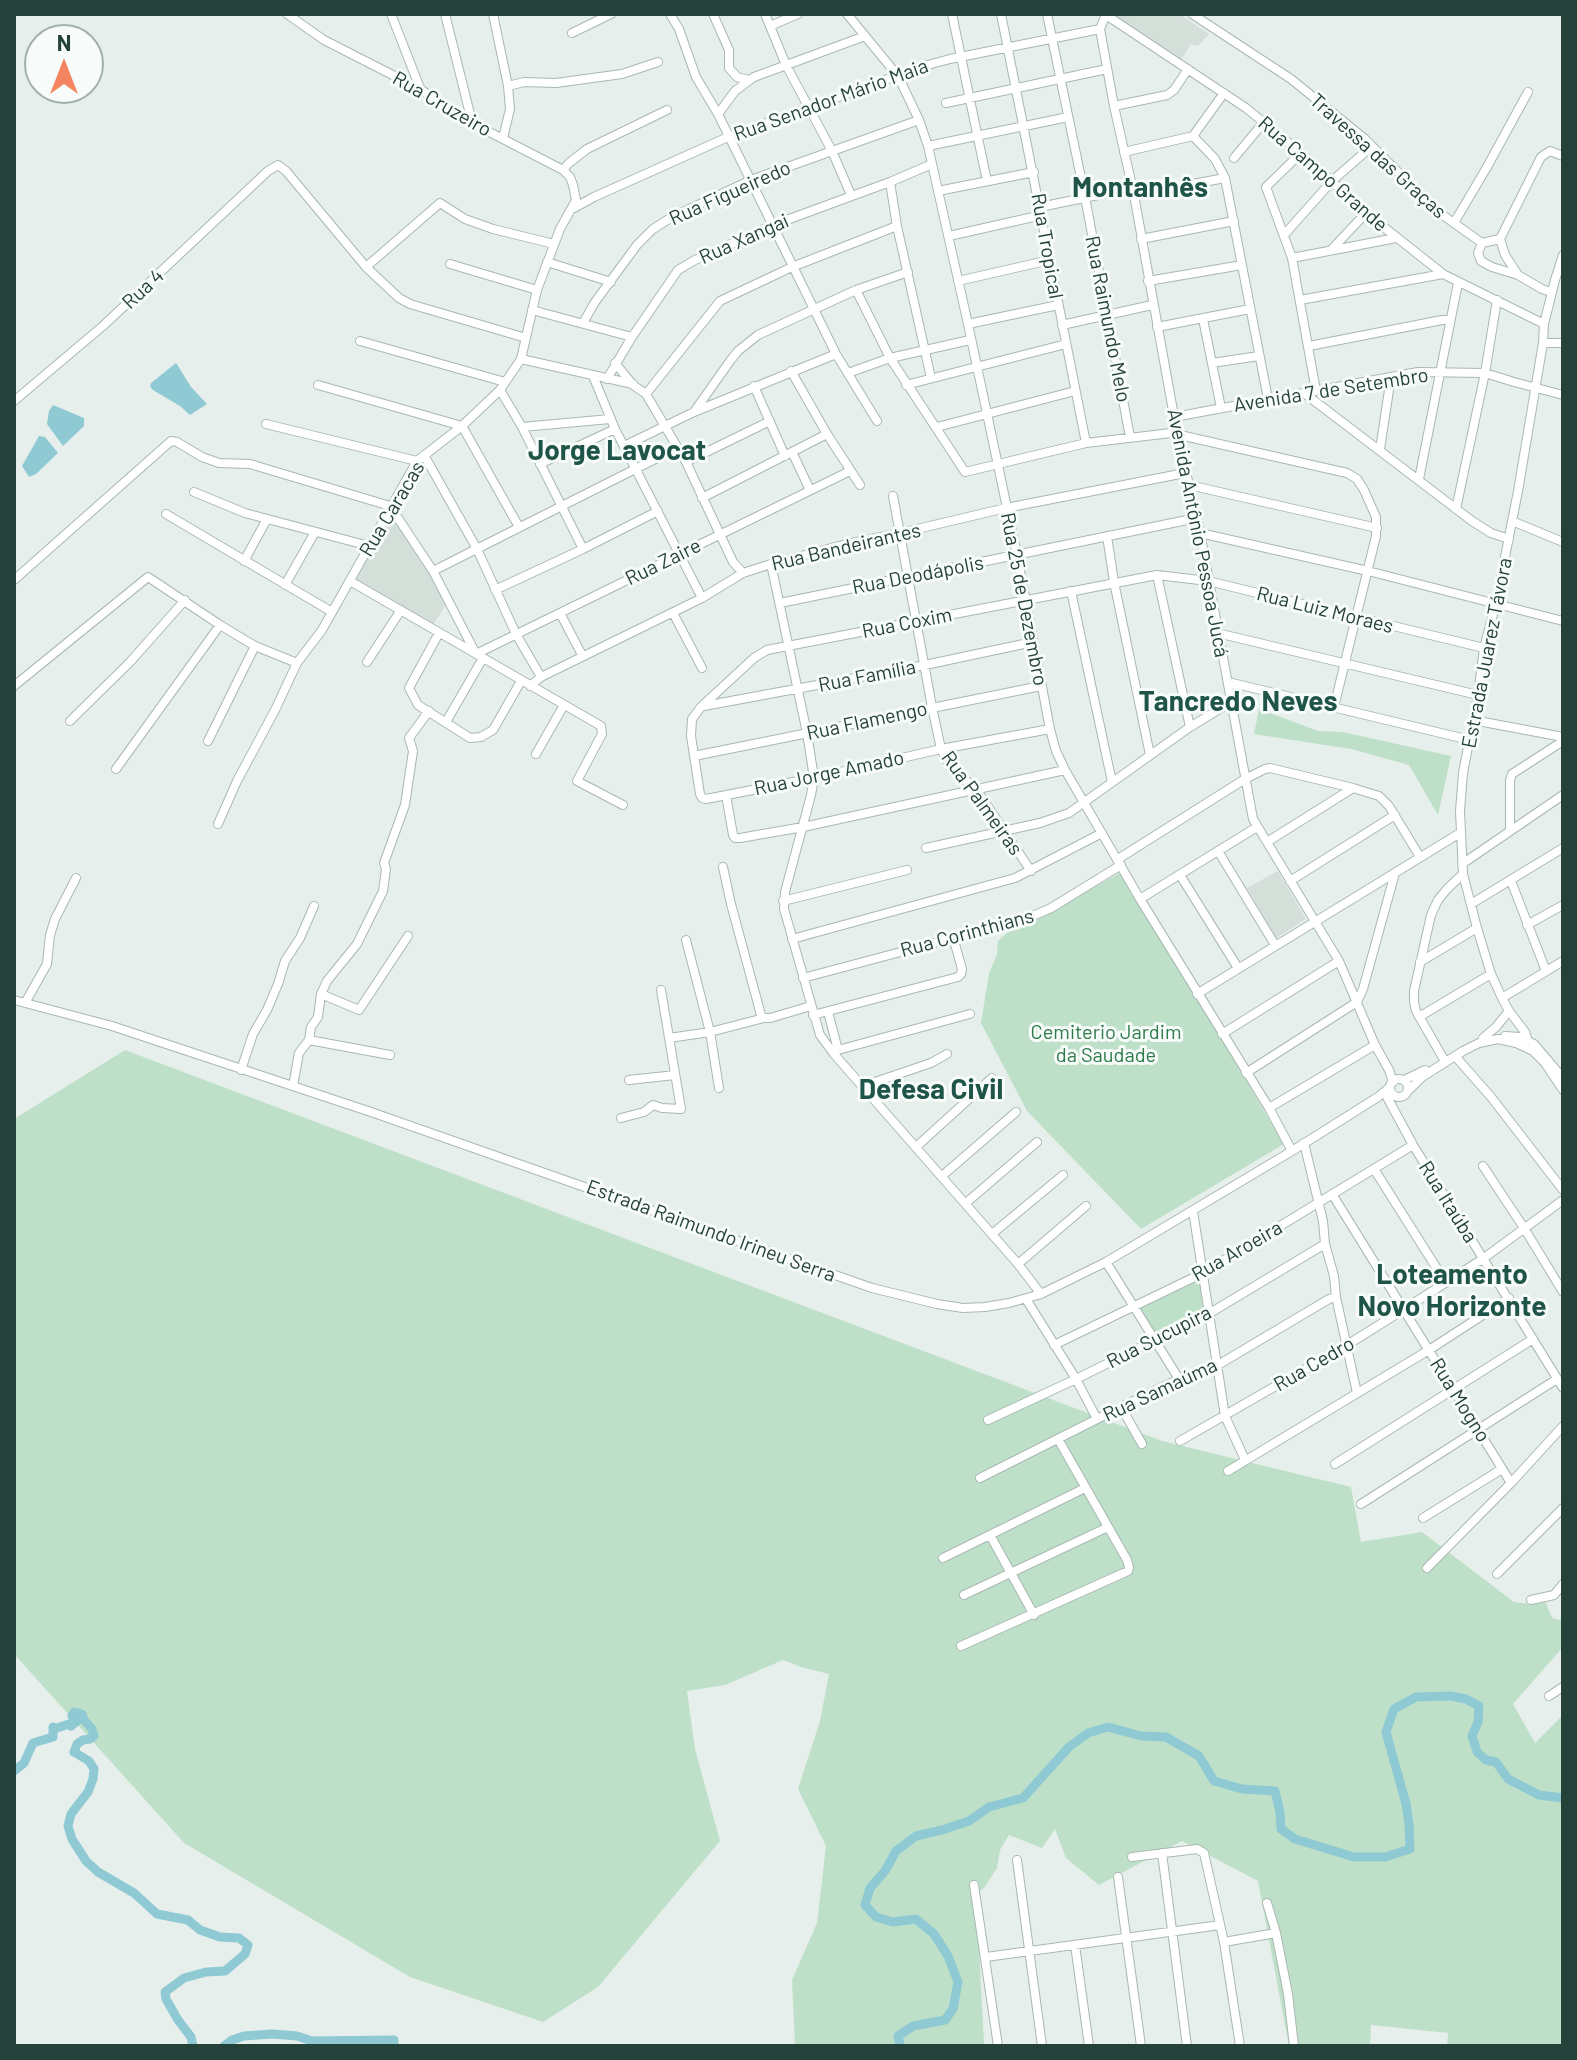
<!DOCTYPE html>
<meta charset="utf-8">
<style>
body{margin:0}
#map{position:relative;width:1577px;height:2060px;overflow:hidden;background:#e6efeb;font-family:Barlow,sans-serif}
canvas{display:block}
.frame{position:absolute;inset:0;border:16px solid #24423a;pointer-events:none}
.north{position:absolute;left:24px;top:24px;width:80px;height:80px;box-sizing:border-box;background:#f7fbf9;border:2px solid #a3b1ad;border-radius:50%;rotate:0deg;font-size:22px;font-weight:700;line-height:32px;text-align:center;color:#24423a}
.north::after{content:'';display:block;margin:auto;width:28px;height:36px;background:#f4845f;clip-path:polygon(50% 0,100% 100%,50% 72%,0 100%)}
</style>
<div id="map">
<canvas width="1577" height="2060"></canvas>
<div class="frame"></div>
<div class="north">N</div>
</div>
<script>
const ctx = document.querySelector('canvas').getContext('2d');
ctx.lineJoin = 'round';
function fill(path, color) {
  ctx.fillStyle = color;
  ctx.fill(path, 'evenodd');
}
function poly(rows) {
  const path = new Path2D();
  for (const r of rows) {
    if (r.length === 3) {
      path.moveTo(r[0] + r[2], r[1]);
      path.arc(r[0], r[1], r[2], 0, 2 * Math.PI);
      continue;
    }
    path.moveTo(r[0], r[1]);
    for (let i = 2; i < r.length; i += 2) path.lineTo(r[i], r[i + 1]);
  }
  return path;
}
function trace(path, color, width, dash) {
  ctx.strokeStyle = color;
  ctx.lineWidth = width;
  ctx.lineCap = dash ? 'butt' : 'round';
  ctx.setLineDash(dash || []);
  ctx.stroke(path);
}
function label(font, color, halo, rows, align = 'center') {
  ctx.font = font + ' Barlow,sans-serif';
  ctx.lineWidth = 6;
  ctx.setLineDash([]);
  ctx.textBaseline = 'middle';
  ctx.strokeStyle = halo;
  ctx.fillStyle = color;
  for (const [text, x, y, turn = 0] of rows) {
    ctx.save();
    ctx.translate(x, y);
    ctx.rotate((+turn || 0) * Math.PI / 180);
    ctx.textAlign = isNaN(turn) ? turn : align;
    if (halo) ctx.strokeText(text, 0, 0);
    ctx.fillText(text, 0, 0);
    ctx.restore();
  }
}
const built = poly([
 [1116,14,1179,14,1209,34,1198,46,1191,44,1181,61,1114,16],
 [398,517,447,603,433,625,354,580,392,518],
 [1278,871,1306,919,1276,938,1247,888]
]);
const green = poly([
 [1259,709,1318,731,1343,732,1451,756,1438,815,1409,765,1351,749,1254,734],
 [1121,872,1284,1144,1141,1229,1027,1111,981,1023,989,973,997,955,998,941,1017,924,1046,915],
 [125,1050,1162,1441,1351,1487,1361,1542,1422,1532,1514,1602,1531,1604,1545,1601,1552,1618,1563,1621,1563,1647,1513,1704,1535,1743,1563,1715,1563,2046,1447,2046,1448,2033,1371,2025,1370,2046,1289,2046,1258,1881,1182,1841,1099,1885,1066,1858,1055,1829,1042,1848,1009,1835,1000,1850,997,1868,984,1888,976,1893,984,2043,979,2046,795,2046,792,1980,817,1923,826,1846,798,1789,820,1721,829,1674,801,1667,783,1660,725,1685,687,1691,695,1749,720,1841,598,1987,543,2022,410,1977,184,1843,14,1654,14,1119],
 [1200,1277,1206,1312,1156,1336,1139,1307]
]);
const water = poly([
 [176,363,191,387,207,404,190,415,180,406,153,390,150,386,151,383],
 [53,405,84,418,84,426,63,446,47,424,49,411],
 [39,436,45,437,58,453,36,474,29,477,22,466]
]);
const river = poly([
 [14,1771,24,1763,33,1743,53,1737,53,1727,57,1728,69,1724,71,1726,77,1721,72,1716,74,1712,82,1714,84,1720,92,1729,94,1736,90,1739,83,1740,77,1744,74,1752,89,1761,94,1769,93,1779,88,1792,71,1814,68,1826,72,1839,86,1861,98,1872,134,1893,157,1914,188,1920,200,1930,220,1937,239,1938,248,1945,245,1954,225,1971,206,1972,184,1978,165,1992,166,1999,178,2020,191,2037,193,2046],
 [224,2046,232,2040,244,2036,272,2034,297,2036,312,2041,394,2040,394,2046],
 [900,2046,898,2036,913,2026,945,2020,953,2009,958,1982,948,1956,934,1934,916,1919,893,1922,876,1917,865,1905,870,1888,885,1871,896,1851,916,1836,942,1830,969,1821,989,1807,1023,1798,1069,1747,1088,1733,1108,1727,1141,1736,1166,1737,1199,1756,1214,1781,1242,1789,1275,1791,1280,1812,1281,1829,1295,1839,1354,1857,1385,1857,1410,1849,1409,1824,1406,1804,1386,1732,1394,1709,1416,1697,1451,1696,1466,1699,1479,1706,1478,1722,1472,1736,1477,1752,1486,1760,1496,1762,1508,1779,1539,1795,1563,1798]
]);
const minor = poly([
 [391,14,420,88],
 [445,14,472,122],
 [493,14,508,86,510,109,503,138],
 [670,14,679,29,696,77,718,114,836,354,877,421],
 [713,14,729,50,729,68,737,77,749,80],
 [765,14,786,65,832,151,851,195],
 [847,14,898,76,919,120,928,146,968,324,1017,555,1050,729,1056,751,1065,770,1140,899,1269,1108,1292,1151],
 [952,14,987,181],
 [1001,14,1086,443],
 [1047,14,1085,197,1130,437],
 [1106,14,1100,29,1114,106,1134,195,1177,433,1200,533,1253,819,1339,961,1375,1045,1389,1070,1393,1082],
 [1192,14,1291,79,1365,139,1437,211,1482,243,1478,253,1481,261,1492,267,1518,275,1542,289,1551,292],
 [1106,15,1246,108,1301,153,1366,213,1443,274,1544,324],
 [770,26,798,14],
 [572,33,611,14],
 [508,86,524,82,556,83,622,74,658,62],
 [946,103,1107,69],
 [1114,106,1167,95,1174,90,1188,69],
 [718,114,735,91,754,77,865,36],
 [1193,136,1215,159,1225,178,1268,399],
 [1193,136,1224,93],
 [928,146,1068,117],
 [1124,152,1193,136],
 [1301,153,1266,187,1292,258,1316,391],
 [1234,158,1264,122],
 [563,170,569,163,587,149,667,110],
 [890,182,897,226,931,378],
 [938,191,1034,172],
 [1134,195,1225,178],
 [1040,207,1132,188],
 [574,208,594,197,728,137,924,66,950,59,1100,29],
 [1454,223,1487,167,1528,92],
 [1284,235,1332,181,1372,146],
 [949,236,1042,215],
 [1141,239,1234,221],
 [1500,239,1505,255,1518,275],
 [1482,243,1500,239,1541,157,1550,151,1563,156],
 [1332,249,1366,213],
 [1292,258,1396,238],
 [547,262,611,282],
 [450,264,537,290],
 [366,267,440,203,465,219,493,229,554,244],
 [958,281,1050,260],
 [1148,281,1242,265],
 [856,290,890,358,965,472,1086,443,1171,433,1347,473,1357,479,1364,490,1376,517,1376,536,1334,707],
 [1300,300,1443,274],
 [532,310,632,337],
 [1203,319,1221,408],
 [583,323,595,302,637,245,653,229,672,217,751,180,919,120],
 [968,324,1058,305],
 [1062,325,1152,305],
 [1157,327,1250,309],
 [360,341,505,382],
 [1543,343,1563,343],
 [1309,346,1442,320,1450,320],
 [521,359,633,384],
 [615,363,633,385,646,394,686,462,733,562,743,573],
 [1212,363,1259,356],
 [791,371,827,434,860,485],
 [848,373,890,358,970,340],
 [593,376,615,429,702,598],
 [607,379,632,337,678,270,695,260,773,225,890,182,932,164],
 [318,385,462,426,519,527],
 [906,385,1066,344],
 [754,386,785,456],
 [500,390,522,427,583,549],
 [1304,393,1472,521,1491,533,1509,539],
 [646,394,720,301,792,267,897,226],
 [14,401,104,325,268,171,278,165,286,171,366,267,399,298,410,304,526,338],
 [694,412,730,361,738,351,758,335,856,290,908,272],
 [1174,417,1418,372,1485,373,1514,382,1563,395],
 [266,424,417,461],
 [522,427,610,419],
 [937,427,1075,391],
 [624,446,694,412,836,354],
 [1380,449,1391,377],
 [792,452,810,490],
 [424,455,477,549,516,634,541,677],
 [686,462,770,421],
 [540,464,615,429],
 [1419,479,1458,283],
 [1189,485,1377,528],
 [194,492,245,513,369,546],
 [893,496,932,707,941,749,951,768,976,789,1031,871],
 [702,498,827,434],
 [1456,509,1485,373,1497,300],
 [166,514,332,612],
 [1512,521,1563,542],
 [1200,533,1368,571,1563,621],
 [1107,536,1114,582,1150,755],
 [244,561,267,519],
 [771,564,807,733,814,778,811,795,785,892,784,909,820,1035,834,1054,1018,1264,1041,1294],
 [433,571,677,448],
 [1157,575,1190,727],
 [14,580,171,441,177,442,202,457,219,463,250,464,390,506,433,571,476,654,850,471],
 [350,581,601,726,602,734,577,781,623,805],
 [285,585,315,532],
 [495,590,583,549,658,511],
 [1071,591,1112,782],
 [780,603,1197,518],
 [560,613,582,655],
 [673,613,702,668],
 [439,633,409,688,418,705,470,738,481,737,493,730,521,681],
 [1217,633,1478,695],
 [367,662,401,610],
 [1228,682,1470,740],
 [14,686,148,577,220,625,255,646,297,663],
 [530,686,541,677,702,598,743,573,771,564,843,545,900,533,1006,508,1185,473],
 [704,706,925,665,1033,642],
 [1473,720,1563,737],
 [70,721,130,662,185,600],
 [446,722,483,658],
 [1050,729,941,749,814,778,706,799,702,798,700,794,691,736,692,719,701,707,754,658,767,650,1157,575,1208,581,1484,648],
 [208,741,255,646],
 [536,754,564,705],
 [694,756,1041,686],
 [116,769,220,625],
 [726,795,733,835,735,838,740,838,803,827,1065,770],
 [218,824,237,781,275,710,297,663,322,630,417,461,462,426,500,390,521,359,537,290,560,229,576,200,573,185,570,177,563,170,472,123,420,89,324,40,287,14],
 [1510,829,1510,780,1512,774,1563,741],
 [1267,842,1353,788],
 [926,848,1040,823,1069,813,1190,727,1231,702],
 [1218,851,1275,945],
 [1118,859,1245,779,1265,769,1270,768,1353,788,1379,796,1389,806,1420,857],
 [1462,864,1563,795],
 [723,867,731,904,761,1015,764,1018,770,1018,811,1006],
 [1180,875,1238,968],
 [1290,881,1395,815],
 [1511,881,1546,971],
 [1140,899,1257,827],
 [783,901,907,870],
 [1471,904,1563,848],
 [1527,925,1563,905],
 [792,939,1015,878,1102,833],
 [686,940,710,1032,719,1088],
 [1420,962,1477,928],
 [803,978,1028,918,1051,908,1121,865],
 [321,994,359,1010,408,936],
 [1197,994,1460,833],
 [1502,998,1563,961],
 [14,1000,112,1026,371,1112,872,1288,937,1304,963,1308,985,1307,1009,1303,1041,1294,1106,1262,1292,1151,1378,1097,1390,1087],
 [25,1003,47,964,50,935,55,919,76,878],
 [828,1012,838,1050],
 [813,1015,958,977,961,974,962,969,953,937],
 [1419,1017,1491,974],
 [1222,1034,1339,961],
 [1505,1036,1520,1037,1534,1044,1563,1078],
 [669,1038,710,1032,764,1018],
 [1483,1038,1496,1027,1509,1011],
 [309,1040,390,1055],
 [1528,1041,1525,1032,1509,1011,1502,998,1491,974,1477,928,1463,874,1460,811,1463,773,1478,695,1484,648,1496,603,1518,491,1543,343,1544,324,1555,280,1563,255],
 [834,1054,838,1050,970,1014],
 [1455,1056,1491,1097,1563,1190],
 [1443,1058,1416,1011,1414,1002,1414,991,1431,915,1438,900,1447,889,1463,874],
 [241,1070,253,1034,267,1010,278,984,285,961,300,938,314,906],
 [1246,1073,1357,1002,1363,989,1395,873],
 [1399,1088,9],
 [629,1080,675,1075],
 [1404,1080,1425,1070],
 [293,1086,299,1053,309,1040,311,1027,318,1017,321,994,327,981,357,944,383,891,386,869,384,863,405,805,413,751,409,738,429,711],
 [863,1086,931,1063,947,1054],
 [1409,1090,1422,1077,1463,1051,1479,1043,1498,1039,1516,1043,1533,1051,1545,1063,1563,1090],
 [1387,1097,1413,1145,1563,1388],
 [1269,1108,1375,1045],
 [621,1118,644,1112,653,1105,662,1108,681,1109,661,990],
 [1304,1143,1323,1221,1325,1244,1334,1276,1336,1297,1357,1393],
 [916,1147,992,1078],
 [1483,1166,1524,1228,1563,1292],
 [1374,1169,1446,1283],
 [942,1176,1016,1112],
 [1332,1194,1511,1483],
 [966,1203,1037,1142],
 [1193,1211,1225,1416,1245,1460],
 [992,1234,1063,1175],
 [1106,1262,1179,1379],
 [1018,1264,1086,1206],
 [1026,1299,1076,1379,1097,1419],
 [1054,1345,1203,1273,1413,1145],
 [1121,1407,1142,1444],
 [988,1420,1076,1379,1210,1313,1325,1244],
 [1180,1441,1347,1345,1403,1310,1484,1258,1563,1200],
 [1335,1464,1533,1339],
 [1228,1471,1429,1350,1509,1298],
 [980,1478,1121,1407,1179,1379,1218,1365,1329,1299,1336,1297],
 [1361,1504,1557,1379],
 [1423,1518,1502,1469],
 [990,1535,1034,1615],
 [943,1558,1085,1488],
 [1427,1568,1511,1483,1563,1426],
 [1497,1574,1563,1508],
 [964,1595,1108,1527],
 [1531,1600,1554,1595,1563,1584],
 [961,1646,1128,1571,1129,1567,1127,1560,1058,1439],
 [1549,1696,1563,1687],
 [1162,1853,1187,2046],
 [1132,1857,1197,1849,1204,1853,1224,1942,1240,2046],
 [1017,1860,1042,2046],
 [1118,1877,1141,2046],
 [974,1885,998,2046],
 [1267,1903,1276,1933,1288,1994,1294,2046],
 [1224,1942,1276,1933],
 [1075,1945,1089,2046],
 [986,1957,1220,1925]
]);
const streetNames = [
 ["Rua Senador Mário Maia",831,100,-20],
 ["Rua Cruzeiro",442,104,30],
 ["Travessa das Graças",1378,156,42],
 ["Rua Campo Grande",1323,174,41],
 ["Rua Figueiredo",730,193,-24],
 ["Rua Xangai",744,239,-24],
 ["Rua Tropical",1047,246,80],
 ["Rua 4",143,289,-43],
 ["Rua Raimundo Melo",1108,319,79],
 ["Avenida 7 de Setembro",1331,390,-9],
 ["Rua Caracas",392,509,-59],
 ["Avenida Antônio Pessoa Jucá",1198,533,79],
 ["Rua Bandeirantes",846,547,-13],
 ["Rua Zaire",663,562,-26],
 ["Rua Deodápolis",918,575,-11],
 ["Rua 25 de Dezembro",1024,599,79],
 ["Rua Luiz Moraes",1325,610,14],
 ["Rua Coxim",907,623,-11],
 ["Estrada Juarez Távora",1487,653,-79],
 ["Rua Família",867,676,-11],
 ["Rua Flamengo",867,721,-12],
 ["Rua Jorge Amado",829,773,-12],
 ["Rua Palmeiras",982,803,54],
 ["Rua Corinthians",967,933,-15],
 ["Rua Itaúba",1448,1202,58],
 ["Estrada Raimundo Irineu Serra",711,1231,20],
 ["Rua Aroeira",1237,1251,-30],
 ["Rua Sucupira",1159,1337,-27],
 ["Rua Cedro",1314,1364,-30],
 ["Rua Samaúma",1160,1390,-25],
 ["Rua Mogno",1460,1400,58]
];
const parkNames = [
 ["Cemiterio Jardim",1106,1032],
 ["da Saudade",1106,1055]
];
const districtNames = [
 ["Montanhês",1140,188],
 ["Jorge Lavocat",617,451],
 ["Tancredo Neves",1238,702],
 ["Defesa Civil",931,1090],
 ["Loteamento",1452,1275],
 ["Novo Horizonte",1452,1307]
];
fill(built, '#d4dfda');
fill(green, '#bfe0c8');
fill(water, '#8ec9d4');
trace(river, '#8ec9d4', 9);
trace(minor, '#a8b8b2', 10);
trace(minor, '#fff', 8);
label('20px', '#24423a', '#f7fbf9', streetNames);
label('20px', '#2d7a4b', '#f7fbf9', parkNames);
label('bold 28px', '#1f5548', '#f7fbf9', districtNames);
</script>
